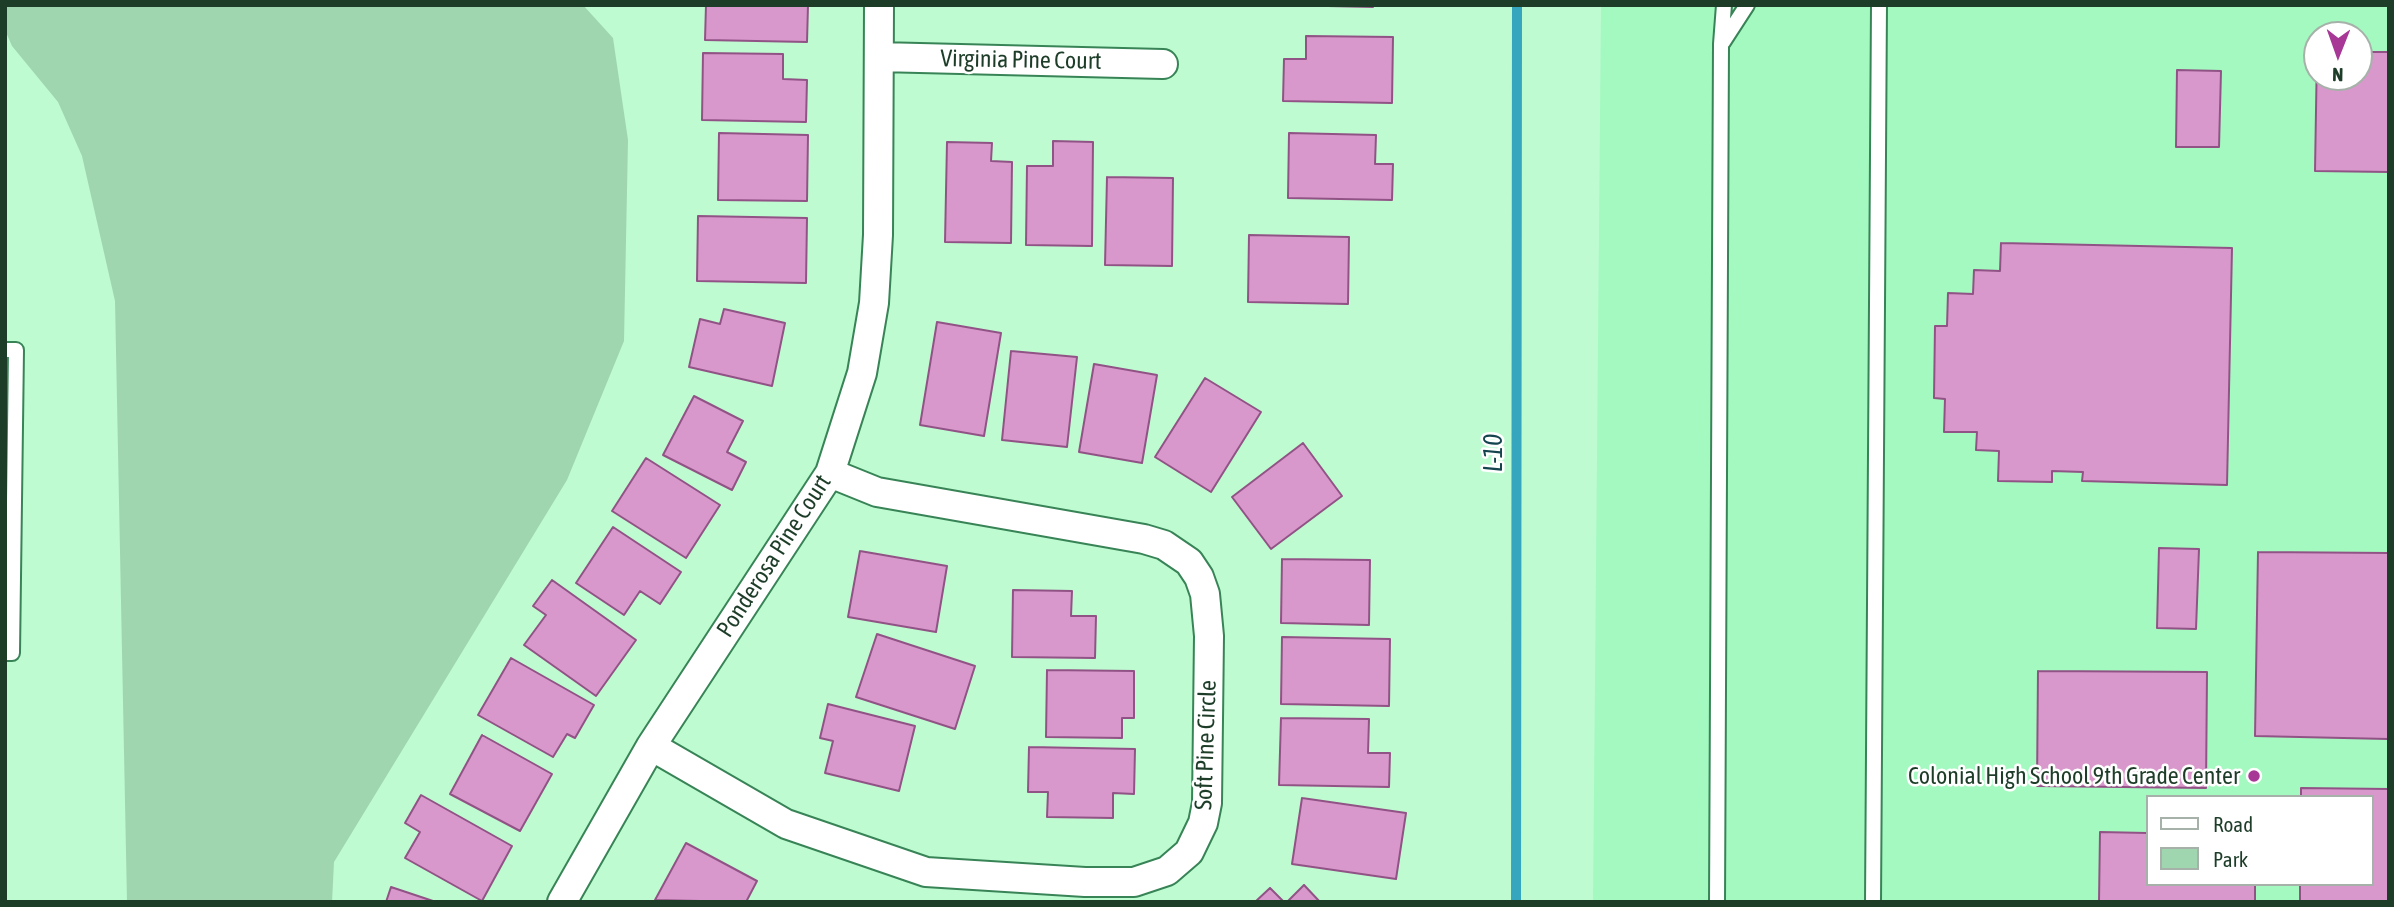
<!DOCTYPE html>
<style>
body{margin:0}
#map{position:relative;width:2394px;height:907px;overflow:hidden;background:#befbd1;font-family:"Asap Condensed",sans-serif}
canvas{display:block}
.frame{position:absolute;inset:0;border:7px solid #1e3d29;pointer-events:none}
.legend{position:absolute;left:2146px;top:795px;width:228px;height:91px;box-sizing:border-box;background:#fff;border:2px solid #a5b1a9;margin:0;padding:9px 12px;list-style:none;font-size:21px;color:#1e3d29}
.legend li{display:flex;align-items:center;gap:14px;height:35px}
.legend b{width:35px;border:2px solid #a5b1a9}
.north{position:absolute;left:2303px;top:21px;width:70px;height:70px;box-sizing:border-box;background:#fff;border:2px solid #a5b1a9;border-radius:50%;rotate:181deg;font-size:19px;font-weight:700;line-height:28px;text-align:center;color:#1e3d29}
.north::after{content:'';display:block;margin:auto;width:24px;height:32px;background:#a73896;clip-path:polygon(50% 0,100% 100%,50% 72%,0 100%)}
</style>
<div id="map">
<canvas width="2394" height="907"></canvas>
<div class="frame"></div>
<ul class="legend">
<li><b style="height:9px;background:#fff"></b>Road</li>
<li><b style="height:19px;background:#9fd6b0"></b>Park</li>
</ul>
<div class="north">N</div>
</div>
<script>
const ctx = document.querySelector('canvas').getContext('2d');
ctx.lineJoin = 'round';
function fill(path, color) {
  ctx.fillStyle = color;
  ctx.fill(path, 'evenodd');
}
function poly(rows) {
  const path = new Path2D();
  for (const r of rows) {
    path.moveTo(r[0], r[1]);
    for (let i = 2; i < r.length; i += 2) path.lineTo(r[i], r[i + 1]);
  }
  return path;
}
function trace(path, color, width, dash) {
  ctx.strokeStyle = color;
  ctx.lineWidth = width;
  ctx.lineCap = dash ? 'butt' : 'round';
  ctx.setLineDash(dash || []);
  ctx.stroke(path);
}
function label(font, color, halo, rows, align = 'center') {
  ctx.font = font + ' "Asap Condensed",sans-serif';
  ctx.lineWidth = 5;
  ctx.setLineDash([]);
  ctx.textBaseline = 'middle';
  ctx.strokeStyle = halo;
  ctx.fillStyle = color;
  for (const [text, x, y, turn = 0] of rows) {
    ctx.save();
    ctx.translate(x, y);
    ctx.rotate((+turn || 0) * Math.PI / 180);
    ctx.textAlign = isNaN(turn) ? turn : align;
    if (halo) ctx.strokeText(text, 0, 0);
    ctx.fillText(text, 0, 0);
    ctx.restore();
  }
}
const built = poly([
 [1601,5,2389,5,2389,902,1593,902],
 [2317,35,2359,35,2359,77,2317,77],
 [2147,797,2371,797,2371,884,2147,884]
]);
const green = poly([
 [5,5,583,5,613,38,628,140,624,341,567,480,334,862,332,902,127,902,115,301,82,156,58,102,12,46,5,30]
]);
const stream = poly([
 [1516,902,1517,5]
]);
const building = poly([
 [706,5,808,5,807,42,705,40,706,5],
 [1282,5,1373,5,1373,7,1282,5],
 [1306,36,1393,37,1392,103,1283,101,1284,59,1306,59,1306,36],
 [2317,51,2317,77,2359,77,2359,52,2389,52,2389,172,2315,171,2317,51],
 [703,53,783,54,783,79,807,80,806,122,702,120,703,53],
 [2177,70,2221,71,2219,147,2176,147,2177,70],
 [719,133,808,135,807,201,718,200,719,133],
 [1289,133,1376,135,1375,164,1393,164,1392,200,1288,198,1289,133],
 [1053,141,1093,142,1092,246,1026,245,1027,166,1053,166,1053,141],
 [947,142,992,143,991,161,1012,162,1011,243,945,242,947,142],
 [1107,177,1173,178,1172,266,1105,265,1107,177],
 [698,216,807,218,806,283,697,281,698,216],
 [1249,235,1349,237,1348,304,1248,302,1249,235],
 [2001,243,2232,248,2227,485,2082,481,2083,472,2052,471,2052,482,1998,481,1999,451,1976,450,1977,432,1944,432,1945,399,1934,398,1935,326,1947,326,1948,293,1973,294,1974,270,2000,271,2001,243],
 [724,309,785,323,772,386,689,367,700,319,720,324,724,309],
 [937,322,1001,333,984,436,920,425,937,322],
 [1011,351,1077,357,1067,447,1002,440,1011,351],
 [1094,364,1157,375,1142,463,1079,452,1094,364],
 [1205,378,1261,412,1211,492,1155,457,1205,378],
 [694,396,743,421,727,452,746,462,732,490,663,455,694,396],
 [1303,443,1342,496,1271,549,1232,497,1303,443],
 [646,458,720,505,686,558,612,511,646,458],
 [613,527,681,572,660,604,640,591,624,615,576,583,613,527],
 [2159,548,2199,549,2196,629,2157,628,2159,548],
 [860,551,947,566,936,632,848,617,860,551],
 [2258,552,2389,553,2388,739,2255,736,2258,552],
 [1282,559,1370,560,1369,625,1281,623,1282,559],
 [552,580,636,640,596,696,524,645,546,615,533,606,552,580],
 [1013,590,1072,591,1071,616,1096,616,1095,658,1012,657,1013,590],
 [877,634,975,666,955,729,856,697,877,634],
 [1282,637,1390,639,1389,706,1281,704,1282,637],
 [511,658,594,705,575,738,567,734,553,757,478,715,511,658],
 [1047,670,1134,671,1134,718,1122,718,1122,738,1046,737,1047,670],
 [2038,671,2207,672,2206,788,2037,786,2038,671],
 [828,704,915,726,899,791,825,773,833,741,820,738,828,704],
 [1281,718,1369,719,1368,753,1390,753,1389,787,1279,785,1281,718],
 [482,735,552,774,520,831,450,794,482,735],
 [1029,747,1135,749,1134,794,1113,793,1113,818,1047,817,1048,792,1028,792,1029,747],
 [2301,788,2389,789,2389,902,2300,902,2300,884,2371,884,2371,797,2301,797,2301,788],
 [421,795,512,846,482,901,405,858,420,832,405,823,421,795],
 [1302,798,1406,813,1396,879,1292,864,1302,798],
 [2100,832,2147,833,2147,884,2255,884,2255,902,2099,902,2100,832],
 [686,843,757,881,746,902,655,900,686,843],
 [1304,885,1320,902,1287,902,1304,885],
 [391,887,436,902,386,902,391,887],
 [1270,888,1284,902,1255,902,1270,888]
]);
const service = poly([
 [1723,42,1747,5],
 [5,350,16,350,12,653,5,653],
 [1717,902,1721,44,1724,5],
 [1873,902,1879,5]
]);
const minor = poly([
 [879,57,1163,64],
 [651,746,786,824,926,872,1085,882,1134,882,1167,871,1189,852,1203,823,1207,803,1209,636,1205,594,1199,577,1189,562,1164,545,1144,539,877,492,830,473],
 [562,902,651,746,830,473,862,373,874,303,878,235,879,5]
]);
const markers = [
 [2254,776,7,"#a73896"]
];
const streetNames = [
 ["Virginia Pine Court",1021,60,1],
 ["Ponderosa Pine Court",774,556,-57],
 ["Soft Pine Circle",1206,745,-88]
];
const poiNames = [
 ["Colonial High School 9th Grade Center",2240,776]
];
const waterNames = [
 ["L-10",1494,453,-90]
];
fill(built, '#a3f9c0');
fill(green, '#9fd6b0');
trace(stream, '#35a6bd', 10);
fill(building, '#d998cb');
trace(building, '#915385', 2);
trace(service, '#388457', 18);
trace(minor, '#388457', 32);
trace(service, '#fff', 14);
trace(minor, '#fff', 28);
for (const [x, y, r, color] of markers) {
  const dot = new Path2D();
  dot.arc(x, y, r, 0, 2 * Math.PI);
  ctx.fillStyle = color;
  ctx.fill(dot);
  trace(dot, '#fff', 2.5);
}
label('24px', '#1e3d29', '#fff', streetNames);
label('24px', '#1e3d29', '#fff', poiNames, 'right');
label('italic 26px', '#14444e', '#fff', waterNames);
</script>
